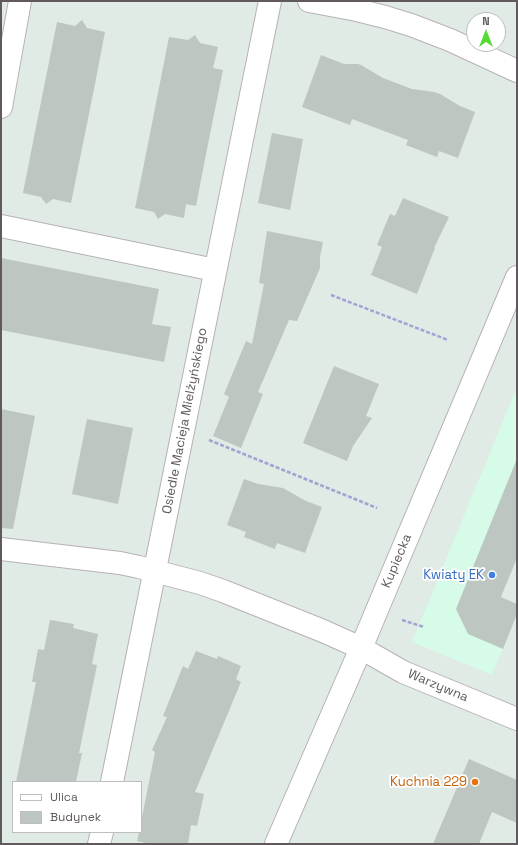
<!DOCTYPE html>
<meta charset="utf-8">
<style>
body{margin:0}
#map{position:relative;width:518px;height:845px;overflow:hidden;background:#e0ebe6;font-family:"Space Grotesk",sans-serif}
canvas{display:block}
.frame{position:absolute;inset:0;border:2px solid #60595e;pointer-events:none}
.legend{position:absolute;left:12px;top:781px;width:130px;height:52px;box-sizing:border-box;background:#fff;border:1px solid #bfbdbf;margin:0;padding:5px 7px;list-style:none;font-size:12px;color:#60595e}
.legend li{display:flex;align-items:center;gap:8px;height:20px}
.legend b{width:20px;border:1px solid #bfbdbf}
.north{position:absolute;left:466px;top:12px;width:40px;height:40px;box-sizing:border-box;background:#fff;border:1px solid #bfbdbf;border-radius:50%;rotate:0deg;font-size:11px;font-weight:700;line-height:16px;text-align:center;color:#60595e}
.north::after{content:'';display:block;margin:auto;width:14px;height:18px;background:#56db36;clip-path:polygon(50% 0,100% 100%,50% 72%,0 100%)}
</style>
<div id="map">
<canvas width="518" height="845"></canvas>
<div class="frame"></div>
<ul class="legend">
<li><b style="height:5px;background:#fff"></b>Ulica</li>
<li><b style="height:11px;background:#bdc6c0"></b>Budynek</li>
</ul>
<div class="north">N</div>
</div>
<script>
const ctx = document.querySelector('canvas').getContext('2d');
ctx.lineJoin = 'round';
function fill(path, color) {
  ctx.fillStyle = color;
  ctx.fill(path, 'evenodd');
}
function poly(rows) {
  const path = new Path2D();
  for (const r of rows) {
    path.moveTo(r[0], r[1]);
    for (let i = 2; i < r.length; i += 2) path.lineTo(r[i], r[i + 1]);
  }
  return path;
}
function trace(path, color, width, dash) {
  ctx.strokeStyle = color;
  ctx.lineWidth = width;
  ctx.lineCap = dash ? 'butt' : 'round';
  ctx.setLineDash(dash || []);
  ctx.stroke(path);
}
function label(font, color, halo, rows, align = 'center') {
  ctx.font = font + ' "Space Grotesk",sans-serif';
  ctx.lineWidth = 3.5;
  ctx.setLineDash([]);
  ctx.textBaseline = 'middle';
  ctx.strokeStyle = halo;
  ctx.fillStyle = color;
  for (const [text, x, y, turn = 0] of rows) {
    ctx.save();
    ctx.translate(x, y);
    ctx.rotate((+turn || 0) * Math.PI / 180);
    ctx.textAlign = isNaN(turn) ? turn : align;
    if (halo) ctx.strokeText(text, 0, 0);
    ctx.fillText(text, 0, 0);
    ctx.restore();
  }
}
const commercial = poly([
 [517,387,517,558,501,597,517,604,517,614,492,675,412,642]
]);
const building = poly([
 [82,20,87,28,105,32,94,89,71,203,53,199,46,204,41,197,23,193,33,142,57,22,75,26],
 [195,35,200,43,218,47,213,68,223,70,207,149,196,206,186,204,184,218,165,214,158,219,154,212,135,208,144,164,169,37,188,40],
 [321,55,344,64,358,64,361,65,383,78,412,89,434,92,440,94,460,106,475,112,458,158,439,151,437,157,406,145,408,140,352,119,350,125,302,107],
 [272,133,303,139,290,210,258,203],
 [403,198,449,217,434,248,435,248,417,294,371,275,382,247,377,245,390,214,395,216],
 [267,231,323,242,320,257,320,268,297,321,289,320,258,392,263,394,241,448,213,436,229,397,224,394,246,341,252,344,264,284,259,283],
 [1,258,159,289,152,324,171,327,164,362,1,330],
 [334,366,379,384,366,416,372,418,353,446,347,461,303,443],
 [1,409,35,416,13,529,1,528],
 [87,419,133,428,118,504,72,494],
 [516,461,517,558,501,597,517,604,517,614,503,649,468,634,456,609],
 [244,479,258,484,283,488,306,501,322,507,305,553,277,543,275,549,244,537,246,532,227,525],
 [50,620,74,624,73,628,98,634,92,664,97,665,79,753,82,753,76,782,16,782,36,682,32,682,38,649,44,650],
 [196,651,217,659,218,656,241,666,236,679,241,682,195,792,204,794,197,826,191,825,188,844,151,844,137,841,139,832,141,832,141,822,155,752,152,750,167,717,163,716,183,666,188,669],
 [469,759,517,780,517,823,492,812,479,844,433,844]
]);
const path = poly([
 [331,295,448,340],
 [209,440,377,508],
 [402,620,424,627]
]);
const minor = poly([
 [309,1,357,10,385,17,411,25,450,40,517,71],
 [1,107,20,1],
 [1,226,215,270],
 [1,549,120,563,139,567,200,583,223,591,323,631,361,648,403,672,517,719],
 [112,782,270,1],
 [99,844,102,832],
 [276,844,361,648,517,277]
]);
const markers = [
 [492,575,4,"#3f7fe0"],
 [475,782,4,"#e8710a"]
];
const streetNames = [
 ["Osiedle Macieja Mielżyńskiego",185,421,-79],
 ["Kupiecka",397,561,-67],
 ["Warzywna",438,686,23]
];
const shopNames = [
 ["Kwiaty EK",484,575]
];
const foodNames = [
 ["Kuchnia 229",467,782]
];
fill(commercial, '#d6fbe8');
fill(building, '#bdc6c0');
trace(minor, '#b7b1b5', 24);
trace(path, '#a2a3d2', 2.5, [4, 2]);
trace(minor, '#fff', 22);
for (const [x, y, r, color] of markers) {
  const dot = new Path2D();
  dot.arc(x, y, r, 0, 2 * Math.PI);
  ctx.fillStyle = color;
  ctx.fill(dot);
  trace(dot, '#fff', 1.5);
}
label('13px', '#60595e', '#fff', streetNames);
label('13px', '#366cbe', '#fff', shopNames, 'right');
label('13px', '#c56008', '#fff', foodNames, 'right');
</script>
